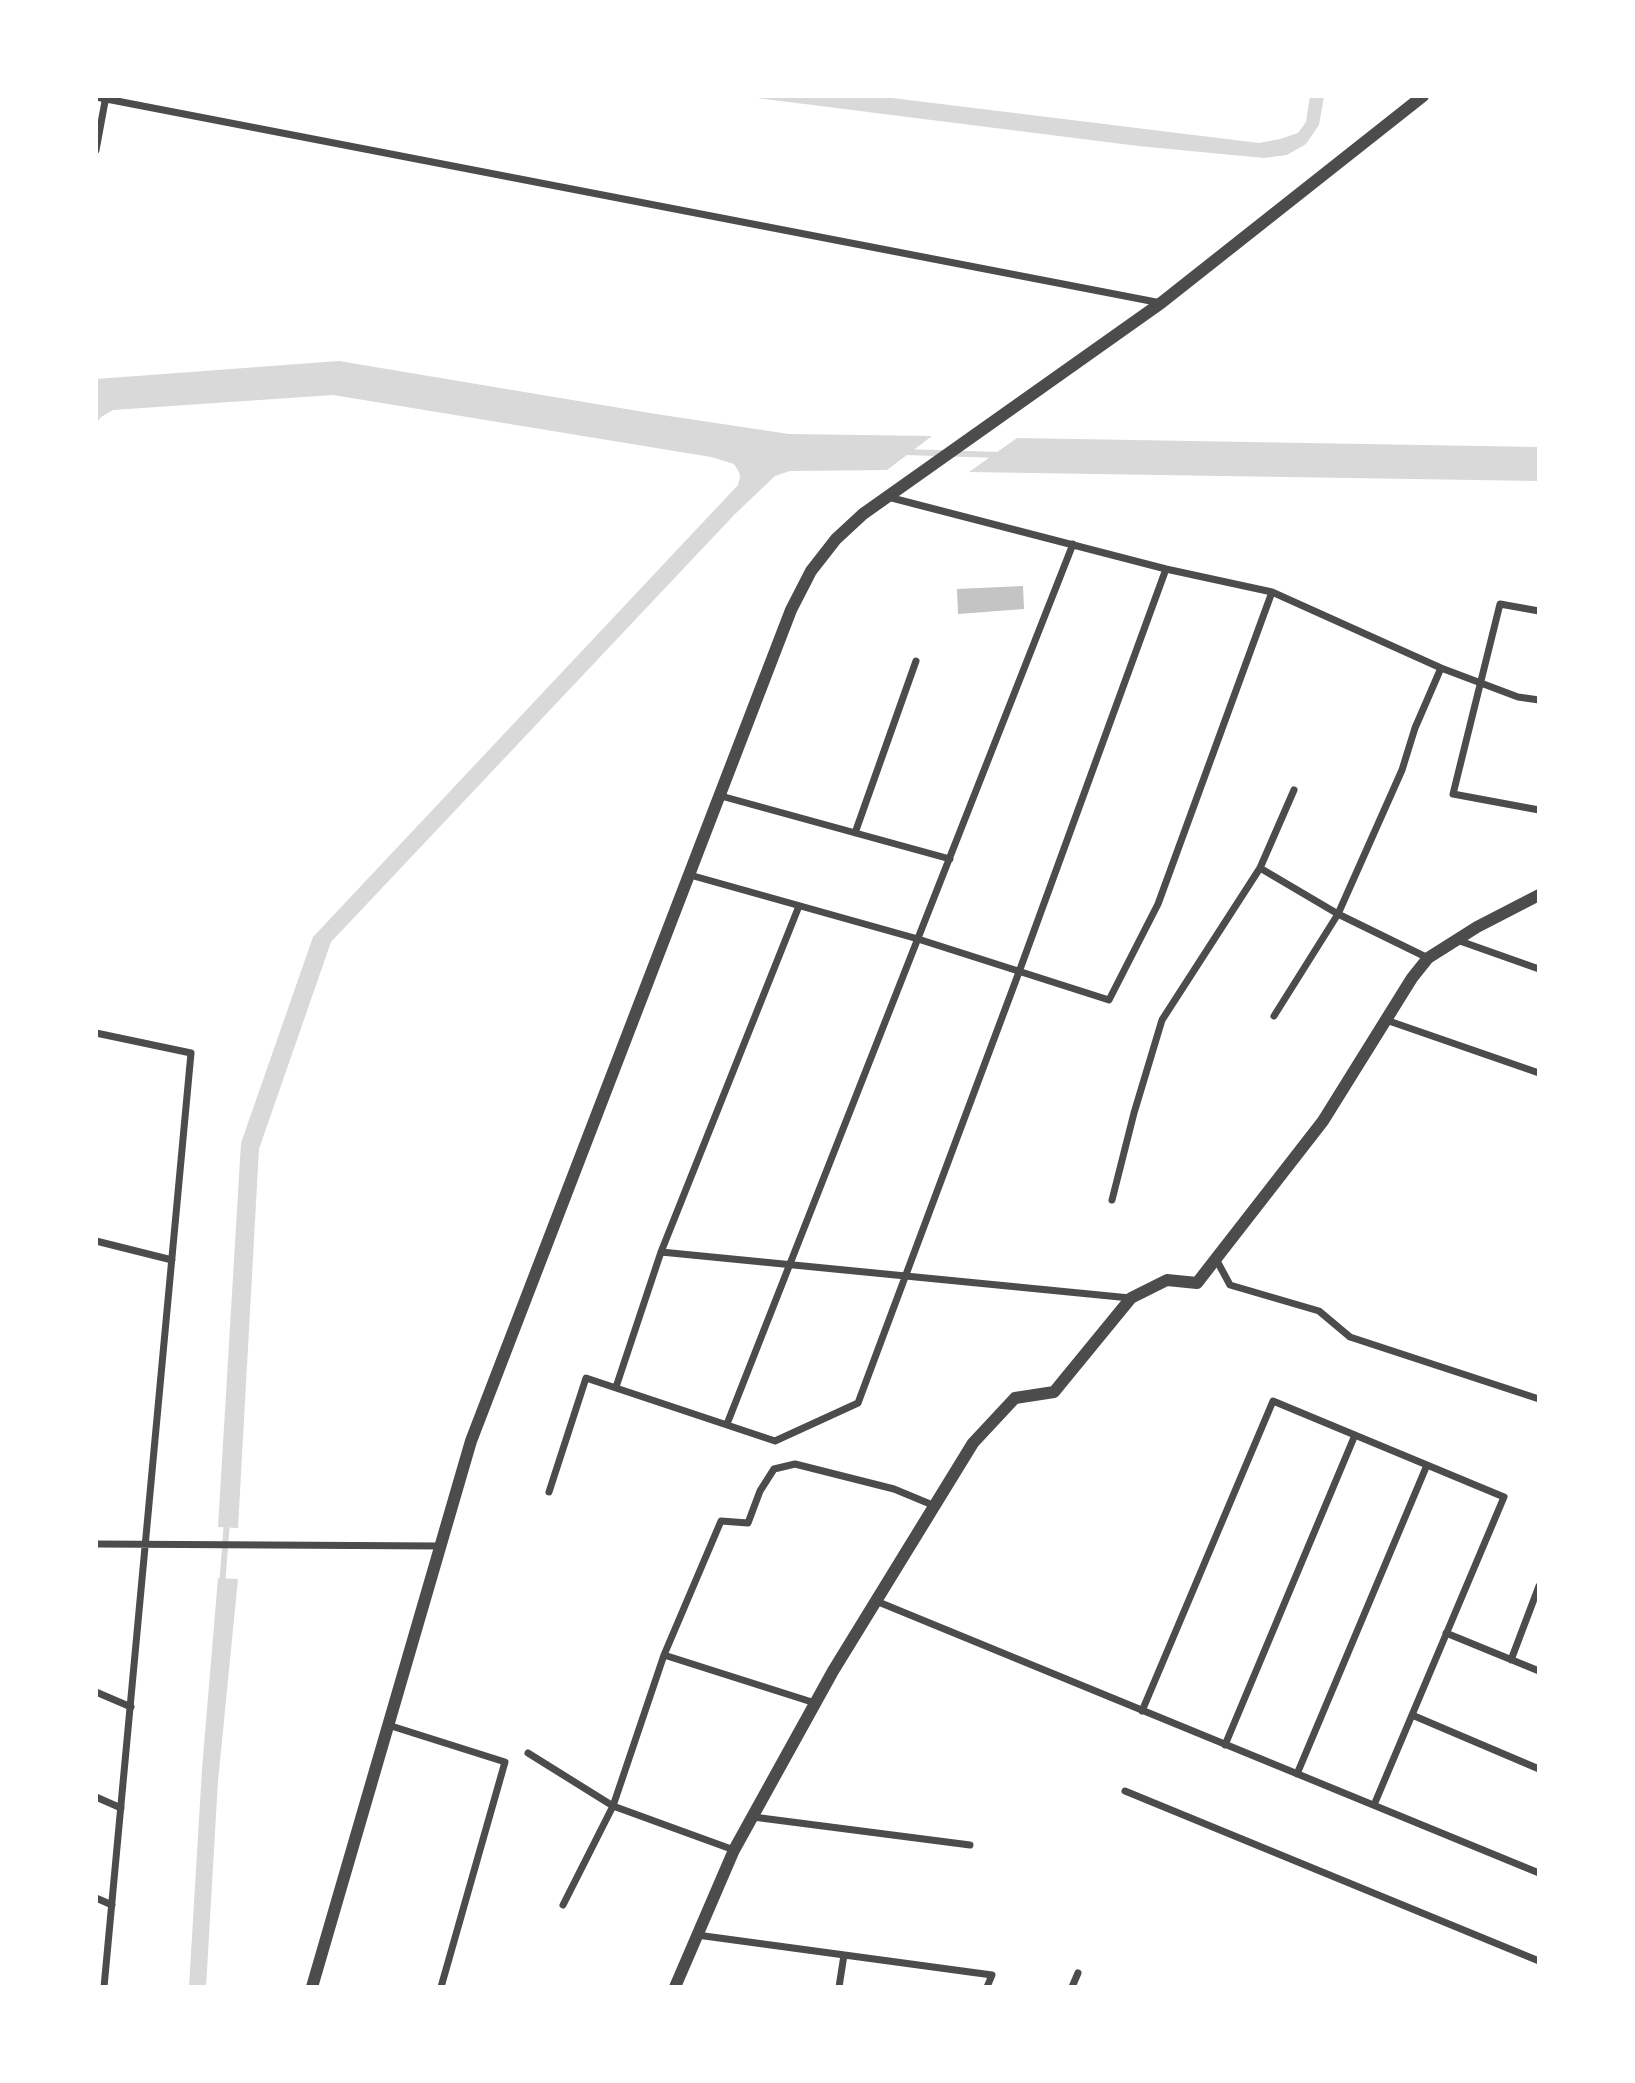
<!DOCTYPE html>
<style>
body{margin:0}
#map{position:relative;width:1635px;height:2083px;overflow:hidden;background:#fff;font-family:"Asap Condensed",sans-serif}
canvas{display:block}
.frame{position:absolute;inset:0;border:98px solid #fff;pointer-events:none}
</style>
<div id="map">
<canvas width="1635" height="2083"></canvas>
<div class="frame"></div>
</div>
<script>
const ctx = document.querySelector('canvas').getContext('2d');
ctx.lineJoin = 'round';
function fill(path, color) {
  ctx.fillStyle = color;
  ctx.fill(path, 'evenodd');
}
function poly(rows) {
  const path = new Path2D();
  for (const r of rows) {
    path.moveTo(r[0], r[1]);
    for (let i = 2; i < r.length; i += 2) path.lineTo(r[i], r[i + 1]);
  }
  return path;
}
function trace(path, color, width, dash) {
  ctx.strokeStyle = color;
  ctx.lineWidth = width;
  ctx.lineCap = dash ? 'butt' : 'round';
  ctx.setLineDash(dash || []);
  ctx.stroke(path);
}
const water = poly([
 [741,96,876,96,1259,143,1280,139,1298,133,1306,122,1310,96,1324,96,1319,125,1306,144,1287,155,1264,158,1138,146],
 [339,361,656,414,789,434,932,436,887,470,790,471,775,476,735,514,331,942,259,1149,238,1528,218,1527,241,1143,313,937,738,485,740,477,739,472,734,464,711,457,333,395,113,410,101,417,96,424,96,379],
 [1017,438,1539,447,1539,481,969,472],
 [218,1578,238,1579,218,1781,206,1987,189,1987,202,1769]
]);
const stream = poly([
 [904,452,1001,455],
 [222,1587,227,1521]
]);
const building = poly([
 [1023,586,1024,609,958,614,957,589]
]);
const minor = poly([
 [96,97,1161,303],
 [96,150,106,96],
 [888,497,1166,569,1272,592,1441,668,1518,697,1539,700],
 [1539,611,1500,604,1453,794,1539,810],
 [721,796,950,859],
 [855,833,916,661],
 [1260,868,1338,914,1428,958],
 [690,875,918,939,1109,1000,1158,904,1272,592],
 [1457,940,1539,969],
 [1274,1016,1338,914,1402,770,1415,728,1441,668],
 [1386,1020,1539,1073],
 [96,1033,191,1053,104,1987],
 [1112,1200,1134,1113,1162,1020,1260,868,1294,790],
 [96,1241,172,1260],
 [661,1252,1130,1298],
 [1216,1259,1230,1285,1319,1311,1350,1337,1539,1399],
 [616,1387,661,1252,799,906],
 [727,1424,1073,544],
 [549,1492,586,1378,775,1441,858,1403,1019,972,1166,569],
 [96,1544,440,1546],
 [876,1601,1539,1873],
 [1446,1633,1539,1671],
 [664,1655,815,1703],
 [1511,1660,1539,1586],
 [96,1692,131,1707],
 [1142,1711,1273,1401,1504,1497,1374,1805],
 [1412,1715,1539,1769],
 [388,1725,505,1762,441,1987],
 [1225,1745,1355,1435],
 [528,1753,613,1806,734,1850],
 [1297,1774,1427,1465],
 [1125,1791,1539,1961],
 [96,1797,121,1808],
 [753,1817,970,1845],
 [96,1898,112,1905],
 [563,1905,613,1806,664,1655,721,1521,748,1523,760,1491,774,1469,795,1464,894,1489,935,1506],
 [697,1935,992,1975,987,1987],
 [839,1987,844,1955],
 [1072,1987,1078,1973]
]);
const tertiary = poly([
 [312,1987,471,1441,791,610,811,571,836,539,863,514,1161,303,1423,96],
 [675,1987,734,1850,833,1671,973,1443,1015,1398,1054,1392,1131,1298,1167,1280,1197,1283,1323,1121,1412,978,1428,958,1477,927,1539,895]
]);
fill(water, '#d9d9d9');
trace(stream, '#d9d9d9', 6);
fill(building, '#c4c4c4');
trace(minor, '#4c4c4c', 7);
trace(tertiary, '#4c4c4c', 12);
</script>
